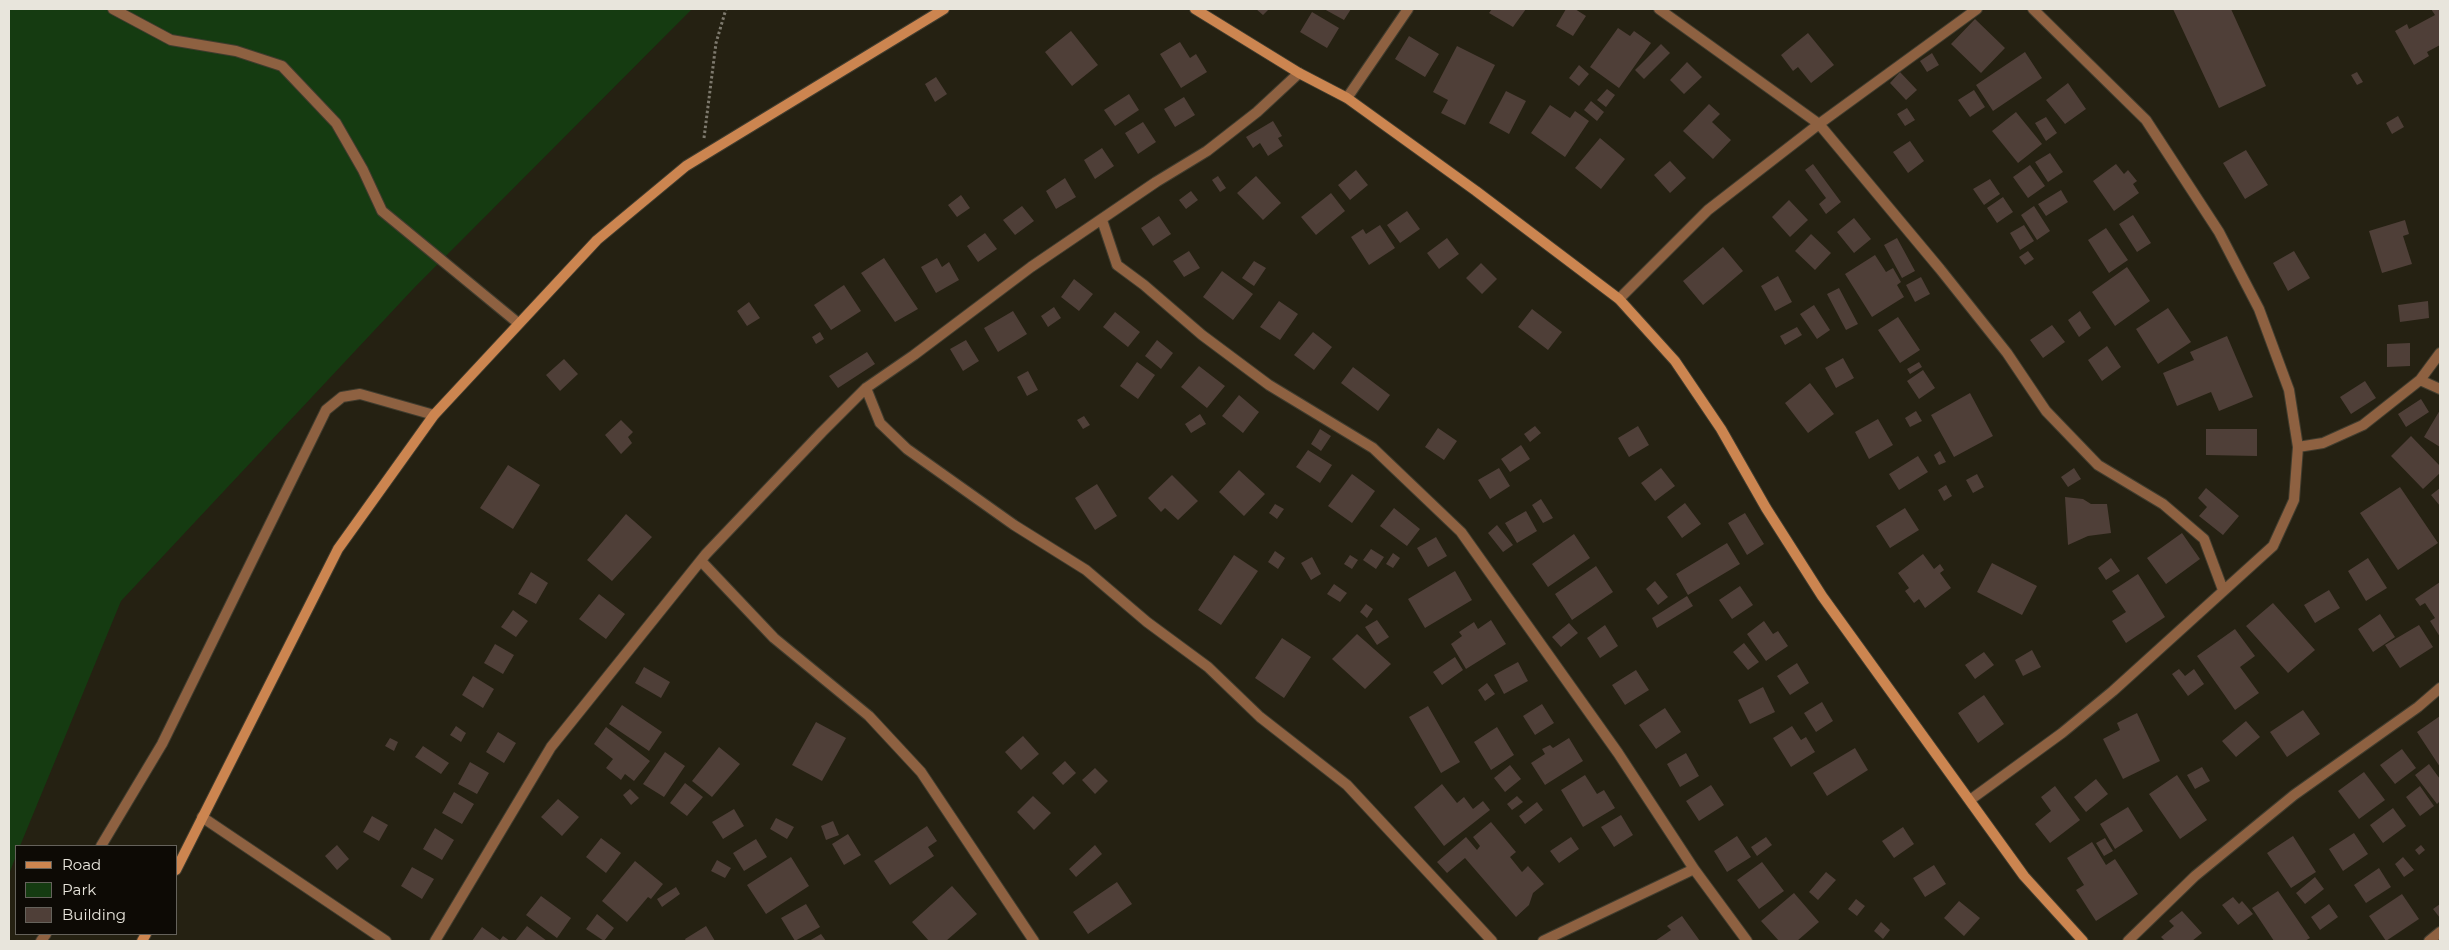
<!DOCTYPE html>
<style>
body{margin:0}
#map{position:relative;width:2449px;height:950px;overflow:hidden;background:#252112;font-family:Montserrat,sans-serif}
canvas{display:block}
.frame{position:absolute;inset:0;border:10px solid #e8e5dc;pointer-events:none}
.legend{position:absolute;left:15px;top:845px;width:162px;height:90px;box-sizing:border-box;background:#0d0a05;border:1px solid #65625b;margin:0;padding:6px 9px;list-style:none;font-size:15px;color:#e8e5dc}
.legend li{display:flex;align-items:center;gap:10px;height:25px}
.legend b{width:25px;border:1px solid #65625b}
</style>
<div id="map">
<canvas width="2449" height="950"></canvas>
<div class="frame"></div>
<ul class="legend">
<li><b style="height:6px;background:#cc8550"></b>Road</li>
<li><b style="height:14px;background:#153b11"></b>Park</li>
<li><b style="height:14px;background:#4f3f38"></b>Building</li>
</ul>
</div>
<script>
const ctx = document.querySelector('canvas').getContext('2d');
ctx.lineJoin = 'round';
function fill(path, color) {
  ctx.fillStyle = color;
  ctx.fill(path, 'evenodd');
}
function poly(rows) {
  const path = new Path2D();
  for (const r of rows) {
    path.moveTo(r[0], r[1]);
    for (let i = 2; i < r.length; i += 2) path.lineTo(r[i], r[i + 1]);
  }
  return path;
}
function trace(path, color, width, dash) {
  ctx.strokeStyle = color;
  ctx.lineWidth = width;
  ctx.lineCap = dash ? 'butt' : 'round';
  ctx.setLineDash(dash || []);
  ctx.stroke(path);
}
const green = poly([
 [9,9,692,9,414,288,121,601,20,846,16,846,16,856,9,874]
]);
const building = poly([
 [1256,9,1269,9,1263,15],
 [1324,9,1351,9,1344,20],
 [1492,9,1526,9,1513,27,1489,13],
 [1566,9,1575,9,1586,16,1573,36,1556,26],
 [2173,9,2231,9,2266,86,2219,108],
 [2431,9,2440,9,2440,45,2427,52,2429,56,2414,65,2395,31,2407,24,2409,29,2435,15],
 [1312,12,1339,28,1327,48,1300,32],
 [1975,19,2005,48,1981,73,1951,44],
 [1618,28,1630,36,1634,31,1651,43,1619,88,1590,67],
 [1071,31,1098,65,1072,86,1045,52],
 [1808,33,1834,65,1811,83,1798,67,1793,71,1781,55],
 [1409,36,1439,54,1425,77,1395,59],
 [1180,42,1190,58,1196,54,1207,72,1181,88,1160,54],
 [1661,44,1670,53,1644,79,1635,70],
 [1457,46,1495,65,1465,125,1441,113,1448,100,1433,92],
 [2025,52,2042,78,1993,111,1976,85],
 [1932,53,1939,65,1927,72,1920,61],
 [1687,62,1702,77,1684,94,1670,80],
 [1579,65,1589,74,1579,86,1569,78],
 [1900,72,1917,90,1906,100,1890,83],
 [2357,72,2363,82,2357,85,2351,75],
 [936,77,947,94,935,102,925,84],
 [2068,83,2086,109,2065,124,2046,100],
 [1607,89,1615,95,1606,107,1597,100],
 [1974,90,1985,107,1970,117,1958,100],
 [1506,91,1526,101,1509,134,1489,123],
 [1129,94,1139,110,1115,126,1104,110],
 [1184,97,1195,115,1175,127,1164,109],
 [1591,101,1604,112,1597,121,1584,110],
 [1709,104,1720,114,1712,122,1731,140,1713,159,1683,131],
 [1550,105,1570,118,1575,111,1589,121,1565,157,1531,133],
 [1907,108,1915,120,1905,126,1897,114],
 [2016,112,2042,144,2018,163,1992,131],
 [2398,116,2404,127,2392,134,2386,123],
 [2046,117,2057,133,2046,141,2035,123],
 [1273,121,1282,136,1278,138,1283,146,1268,156,1260,143,1253,148,1246,137],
 [1143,122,1156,142,1138,154,1125,133],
 [1600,138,1625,159,1601,189,1575,168],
 [1910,141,1924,161,1908,173,1893,152],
 [1102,148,1114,166,1095,179,1084,160],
 [2246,150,2268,185,2245,199,2223,163],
 [2050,153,2063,172,2048,182,2035,162],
 [1670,161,1686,178,1670,193,1654,175],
 [1813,164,1841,202,1826,214,1819,204,1826,198,1805,170],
 [2116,164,2124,174,2128,170,2137,181,2133,184,2139,193,2114,211,2093,181],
 [2030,165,2045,186,2028,198,2013,177],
 [1356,170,1368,185,1350,200,1338,185],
 [1218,176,1226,188,1220,192,1212,180],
 [1256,176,1281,203,1263,220,1237,193],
 [1065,178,1076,197,1056,209,1046,191],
 [1990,179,2000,194,1984,205,1973,189],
 [2061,190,2068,202,2046,216,2038,204],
 [1191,191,1198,200,1186,209,1179,200],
 [1331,193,1345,211,1316,235,1301,217],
 [961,195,970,208,957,217,948,205],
 [2003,197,2013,212,1997,223,1987,208],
 [1789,200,1808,220,1790,237,1772,217],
 [1022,206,1034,221,1015,235,1003,220],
 [2034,206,2050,231,2037,240,2021,215],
 [1407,211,1420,229,1400,243,1387,225],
 [2133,215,2151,243,2137,252,2119,224],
 [1159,216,1171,234,1153,246,1141,228],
 [1854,218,1871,239,1854,253,1837,232],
 [2405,220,2409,234,2403,236,2412,264,2382,273,2369,231],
 [1380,225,1395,248,1369,265,1351,237,1363,229,1366,234],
 [2024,225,2034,241,2020,250,2010,233],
 [2106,228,2128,260,2109,273,2088,240],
 [985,233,997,249,978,262,967,246],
 [1811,234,1831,253,1815,270,1795,251],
 [1447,238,1459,254,1439,269,1427,253],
 [1897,238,1915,271,1902,278,1884,245],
 [1723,247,1743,271,1703,305,1683,281],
 [1189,251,1200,268,1184,277,1173,261],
 [2028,251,2034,259,2025,265,2019,257],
 [2294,251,2310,278,2288,291,2273,263],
 [1875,255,1886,272,1893,268,1901,282,1897,285,1904,297,1872,317,1845,274],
 [884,258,918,309,895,322,861,273],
 [937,258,942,267,949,262,959,280,936,293,921,267],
 [1254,261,1266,268,1254,286,1242,278],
 [1481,263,1497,279,1482,294,1466,278],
 [2127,267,2150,301,2115,326,2092,292],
 [1222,271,1253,294,1233,320,1203,297],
 [1778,276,1792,302,1775,311,1761,286],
 [1921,277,1930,294,1915,302,1906,285],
 [1074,279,1093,294,1079,311,1061,297],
 [844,285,861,311,831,330,814,305],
 [1839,288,1858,324,1846,330,1827,294],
 [1279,301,1298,314,1280,340,1260,327],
 [2428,301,2429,318,2400,322,2398,305],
 [749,302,760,318,747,326,737,311],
 [1814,305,1830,330,1817,339,1800,314],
 [1054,307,1061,318,1048,327,1041,316],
 [2168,308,2191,342,2158,364,2136,329],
 [1532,309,1562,332,1548,350,1518,327],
 [1013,311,1027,334,998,352,984,328],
 [2080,311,2091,328,2079,337,2068,320],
 [1115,312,1140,332,1128,347,1103,327],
 [1898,317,1920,350,1900,363,1878,330],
 [2052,325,2065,342,2043,358,2030,340],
 [1797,327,1802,335,1785,345,1780,336],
 [820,332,824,339,816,344,812,337],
 [1313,332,1332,347,1314,370,1294,355],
 [2227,336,2253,397,2219,411,2211,392,2177,406,2163,373,2194,360,2190,352],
 [966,340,979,361,963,371,950,349],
 [1157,340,1173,353,1161,369,1145,356],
 [2410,343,2410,366,2387,367,2387,344],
 [2107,346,2121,367,2102,381,2088,360],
 [867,352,875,364,838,388,829,376],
 [1843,358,1854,378,1836,388,1825,368],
 [564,359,578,374,560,391,546,375],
 [1137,362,1155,375,1138,399,1120,386],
 [1919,362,1922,367,1910,374,1907,369],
 [1199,366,1225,386,1207,408,1181,387],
 [1353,367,1390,395,1378,411,1341,383],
 [1923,370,1935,388,1919,399,1907,381],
 [1028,371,1038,390,1027,396,1017,377],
 [2365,381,2376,398,2351,414,2340,397],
 [1810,383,1834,414,1808,433,1785,403],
 [1970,393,1993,436,1954,457,1931,415],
 [1239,395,1259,412,1243,433,1222,416],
 [2421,399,2429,412,2406,427,2398,414],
 [2440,410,2440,447,2424,437],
 [1916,411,1922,421,1910,427,1905,418],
 [1200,414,1206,424,1191,433,1185,424],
 [1084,416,1090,425,1083,429,1077,420],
 [1878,419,1893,445,1869,459,1855,432],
 [621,420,633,432,628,437,632,443,621,454,605,435],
 [1535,426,1541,433,1530,442,1524,434],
 [1638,426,1649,445,1629,457,1618,438],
 [1438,428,1457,441,1444,460,1425,447],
 [1320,429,1331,436,1321,451,1311,444],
 [2206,429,2257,429,2257,456,2206,455],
 [2411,436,2440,466,2440,473,2423,489,2391,456],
 [1521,445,1530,459,1510,472,1501,459],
 [1308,450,1332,465,1320,483,1296,467],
 [1940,451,1946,462,1939,465,1934,455],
 [1918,456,1928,472,1899,490,1889,474],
 [508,465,540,485,513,529,480,508],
 [1499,468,1510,486,1490,499,1478,480],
 [1661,468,1675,486,1655,501,1641,483],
 [2074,468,2081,479,2068,487,2061,477],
 [1239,470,1265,494,1244,516,1219,492],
 [1352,474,1375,491,1352,523,1328,506],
 [1977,474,1984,487,1973,493,1966,480],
 [1172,475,1198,501,1178,520,1165,508,1161,512,1148,498],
 [1097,484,1117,516,1095,530,1075,498],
 [1946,485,1952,496,1944,501,1938,490],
 [2400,487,2438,543,2398,570,2360,513],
 [2206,488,2239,516,2223,535,2199,516,2207,507,2198,498],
 [2440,488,2440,506,2431,495],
 [2065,497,2083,499,2091,504,2107,504,2111,533,2088,536,2068,545],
 [1541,499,1553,518,1543,523,1532,505],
 [1685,503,1701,524,1682,538,1667,517],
 [1275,504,1284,509,1277,519,1269,513],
 [1394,508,1420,529,1407,546,1380,526],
 [1905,508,1919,530,1890,548,1876,526],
 [1526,511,1537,531,1517,543,1505,523],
 [1745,513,1764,544,1747,555,1728,523],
 [626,514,652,537,612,581,587,560],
 [1497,525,1513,545,1503,552,1488,533],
 [2182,533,2200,559,2166,584,2147,558],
 [1574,534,1590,558,1548,587,1532,564],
 [1436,537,1447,556,1428,567,1417,548],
 [1727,543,1740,564,1688,595,1676,574],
 [1371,549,1384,557,1376,569,1363,560],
 [1275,551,1285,558,1278,569,1268,562],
 [1393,553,1400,558,1393,568,1386,564],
 [1923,554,1934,569,1940,564,1944,570,1940,573,1951,588,1925,608,1919,599,1914,603,1905,591,1909,588,1898,573],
 [1234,555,1258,571,1221,625,1198,610],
 [1350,555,1358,560,1352,569,1344,564],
 [1312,557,1321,574,1311,580,1301,563],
 [2111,558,2120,571,2106,580,2098,568],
 [2368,558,2387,588,2366,601,2348,571],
 [1992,563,2037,586,2022,615,1977,592],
 [1596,566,1613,592,1572,620,1555,594],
 [1455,571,1472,600,1425,628,1408,599],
 [531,572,548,583,536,604,518,594],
 [2138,574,2165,617,2126,643,2112,621,2126,612,2112,591],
 [1655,581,1668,597,1658,605,1646,589],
 [2440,582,2440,637,2430,621,2435,618,2425,603,2420,606,2415,599],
 [1334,584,1347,593,1340,602,1327,594],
 [1740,586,1753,605,1732,619,1719,600],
 [2329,590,2340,608,2315,623,2304,605],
 [599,594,625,614,606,639,579,619],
 [1687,596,1693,606,1657,628,1652,618],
 [2273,603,2315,650,2288,673,2246,626],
 [1366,604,1373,609,1367,618,1360,612],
 [513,610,528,621,516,637,501,627],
 [2380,614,2395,637,2373,652,2358,629],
 [1377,620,1389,637,1377,645,1365,627],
 [1491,620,1506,644,1466,669,1451,644,1462,636,1459,632,1474,622,1478,629],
 [1764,621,1773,634,1778,631,1788,646,1766,661,1747,634],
 [1569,623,1578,633,1561,647,1552,637],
 [1605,625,1618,646,1600,658,1587,638],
 [2419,625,2433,647,2400,668,2385,645],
 [2235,629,2255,656,2240,667,2259,693,2235,710,2197,656],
 [1357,634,1391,664,1365,689,1332,659],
 [1282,638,1311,657,1284,698,1255,678],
 [1744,643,1759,662,1748,670,1733,652],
 [495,644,514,655,503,674,484,663],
 [2032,650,2041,667,2023,676,2015,660],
 [1984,652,1994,665,1975,679,1965,665],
 [1455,657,1463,670,1442,685,1433,672],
 [1518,662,1528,681,1504,694,1494,675],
 [1797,663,1809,683,1790,695,1777,676],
 [644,667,670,682,661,698,635,683],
 [2179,669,2185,676,2194,669,2204,684,2188,696,2172,674],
 [1636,670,1649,690,1625,705,1612,685],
 [473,676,494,689,483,708,462,695],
 [1487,683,1495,694,1485,701,1478,690],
 [1763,687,1775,712,1750,724,1738,700],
 [1984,695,2004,724,1978,743,1958,713],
 [1822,702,1833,721,1816,732,1804,713],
 [1542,704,1554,723,1535,735,1523,716],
 [622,705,662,732,649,751,609,724],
 [1428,706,1460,762,1441,773,1409,717],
 [1665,708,1681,732,1656,749,1639,725],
 [2303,710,2320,734,2287,757,2270,732],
 [2137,713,2160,761,2123,779,2103,739,2120,730,2117,723],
 [2440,716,2440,767,2417,732],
 [2246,721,2260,737,2236,757,2222,741],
 [816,722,846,738,822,781,792,765],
 [456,726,466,733,461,742,450,735],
 [1792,726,1801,740,1806,737,1815,752,1791,767,1773,738],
 [606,727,650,761,634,781,625,774,621,780,606,768,613,759,594,744],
 [1497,727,1514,755,1491,770,1474,742],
 [498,732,516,743,504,763,486,752],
 [1023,736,1039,754,1021,770,1005,752],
 [390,738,398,742,394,751,385,746],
 [1569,738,1583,761,1545,785,1531,763,1545,754,1542,749,1550,745,1553,748],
 [423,746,449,763,441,774,415,757],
 [719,747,740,764,712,797,692,781],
 [1855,748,1868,770,1827,796,1813,773],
 [2402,749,2416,768,2395,784,2380,765],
 [665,752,685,766,664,797,643,784],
 [1686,753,1699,776,1680,787,1667,764],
 [1065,761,1076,773,1063,785,1052,773],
 [470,762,489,773,477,794,458,784],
 [2429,764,2440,779,2440,801,2437,804,2415,775],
 [1510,765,1521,779,1505,792,1494,778],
 [2202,767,2210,781,2195,789,2187,775],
 [1095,768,1108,781,1095,794,1082,780],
 [2364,772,2385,800,2359,819,2338,791],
 [1585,775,1597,794,1604,790,1615,808,1583,827,1561,790],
 [2177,775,2207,820,2180,839,2149,794],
 [2096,779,2108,794,2086,812,2074,797],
 [685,783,703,797,687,816,670,803],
 [1442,784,1457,803,1464,797,1473,809,1483,801,1490,810,1444,846,1414,807],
 [1711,785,1724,805,1699,821,1686,801],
 [2055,786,2080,820,2050,843,2035,824,2051,811,2041,797],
 [2420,786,2434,806,2420,816,2406,797],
 [630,789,639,798,631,805,623,795],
 [454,792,474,804,462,824,442,813],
 [1033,796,1051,813,1034,830,1017,812],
 [1517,796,1523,802,1512,810,1507,804],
 [558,799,579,817,562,836,541,817],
 [1537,802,1543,810,1525,824,1519,816],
 [2128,807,2143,831,2115,849,2100,824],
 [2393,808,2406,826,2383,843,2370,825],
 [734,809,744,826,723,839,712,822],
 [1621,815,1633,835,1614,847,1601,827],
 [372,816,388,825,379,841,363,832],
 [776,818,794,827,787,839,770,829],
 [833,821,839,835,826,840,821,826],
 [1491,822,1516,852,1510,857,1522,872,1528,866,1544,884,1533,893,1529,905,1516,917,1465,858,1447,873,1437,862,1466,837,1477,850,1480,846,1473,837],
 [927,826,937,841,928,847,934,856,890,885,874,861],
 [1903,827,1914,844,1894,858,1882,841],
 [435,828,454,840,442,860,423,849],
 [2354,833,2368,854,2343,871,2329,849],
 [848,834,861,855,844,865,832,844],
 [1737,836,1751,857,1727,872,1714,851],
 [2293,836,2316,872,2291,888,2267,853],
 [1571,837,1579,849,1559,863,1550,851],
 [1766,837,1772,845,1757,856,1751,847],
 [601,838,621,853,606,873,586,857],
 [2105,838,2113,851,2104,856,2096,843],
 [756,839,767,857,744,871,733,853],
 [2092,842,2106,865,2115,859,2138,894,2096,921,2076,890,2084,885,2067,858],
 [337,845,349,859,337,870,325,856],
 [1095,845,1102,854,1076,877,1069,869],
 [2421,845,2425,850,2419,855,2415,850],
 [791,857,809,886,766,914,747,885],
 [2403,857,2414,870,2404,877,2395,864],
 [717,860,731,868,725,878,711,871],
 [635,861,663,884,651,899,648,897,627,922,602,901],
 [1762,862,1784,891,1759,909,1737,880],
 [1934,865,1946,884,1925,897,1913,878],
 [412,867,434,879,422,899,401,886],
 [2379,868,2391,887,2366,903,2354,885],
 [1826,872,1836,880,1818,900,1809,892],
 [2315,877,2324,889,2305,904,2296,893],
 [1117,882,1132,904,1088,934,1073,912],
 [952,886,977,914,946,941,929,941,912,922],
 [676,887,680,894,662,907,657,899],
 [2278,891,2310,938,2305,941,2274,941,2252,908],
 [1794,893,1819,922,1797,941,1779,941,1761,921],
 [2402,894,2419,919,2386,941,2369,916],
 [541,896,571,918,557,938,526,915],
 [2233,897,2239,904,2242,901,2253,914,2238,925,2222,905],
 [1856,899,1865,906,1857,916,1848,909],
 [1959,901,1980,918,1964,936,1944,918],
 [806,904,820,927,795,941,781,918],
 [2329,904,2338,917,2320,930,2311,917],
 [2440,904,2440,918,2433,909],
 [2182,911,2202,933,2192,941,2165,941,2161,937,2174,926,2169,921],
 [597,914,614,928,604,941,586,929],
 [1682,916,1700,941,1655,941,1671,930,1667,926],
 [1881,922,1890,930,1883,939,1874,931],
 [527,926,547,941,515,941],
 [706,926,715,941,686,941,685,939],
 [482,927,500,940,503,936,510,941,472,941],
 [821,934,826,941,809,941]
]);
const path = poly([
 [704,138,716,43,726,9]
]);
const street = poly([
 [113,9,171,40,236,51,282,66,336,123,363,170,382,211,518,323],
 [1659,9,1819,124,1940,269,2007,353,2046,411,2098,465,2163,504,2204,539,2223,590],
 [1347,98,1408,9],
 [1102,220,1117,265,1144,285,1202,335,1269,385,1373,448,1461,532,1618,753,1694,869,1543,941],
 [1619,299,1708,210,1819,124,1977,9],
 [2420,380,2440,389],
 [866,388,880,423,907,449,1014,525,1086,570,1147,622,1208,667,1260,717,1347,785,1492,941],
 [2298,447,2323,443,2363,425,2420,380,2440,353],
 [702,562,774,638,869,716,921,772,1034,941],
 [1970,800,2062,733,2113,691,2273,546,2294,500,2298,447,2289,390,2259,309,2219,232,2146,120,2033,9],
 [202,817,386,941],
 [101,846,162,744,326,410,342,397,360,394,434,415],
 [1694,869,1747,941],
 [41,941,46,934],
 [435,941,551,747,706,554,822,432,866,388,914,355,1031,267,1156,182,1207,151,1257,112,1299,73],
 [2128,941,2195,876,2294,795,2418,707,2440,688],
 [2429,941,2440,932]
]);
const secondary = poly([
 [1195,9,1299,73,1347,98,1476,191,1619,299,1675,361,1721,429,1766,508,1822,596,2024,876,2083,941],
 [176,870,338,549,434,415,597,240,686,166,944,9],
 [142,941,146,934]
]);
fill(green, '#153b11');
fill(building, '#4f3f38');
trace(street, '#403c2e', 12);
trace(secondary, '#403c2e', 12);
trace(path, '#7e7a6e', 3, [2.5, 2.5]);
trace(street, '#8e6141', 10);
trace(secondary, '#cc8550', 10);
</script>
